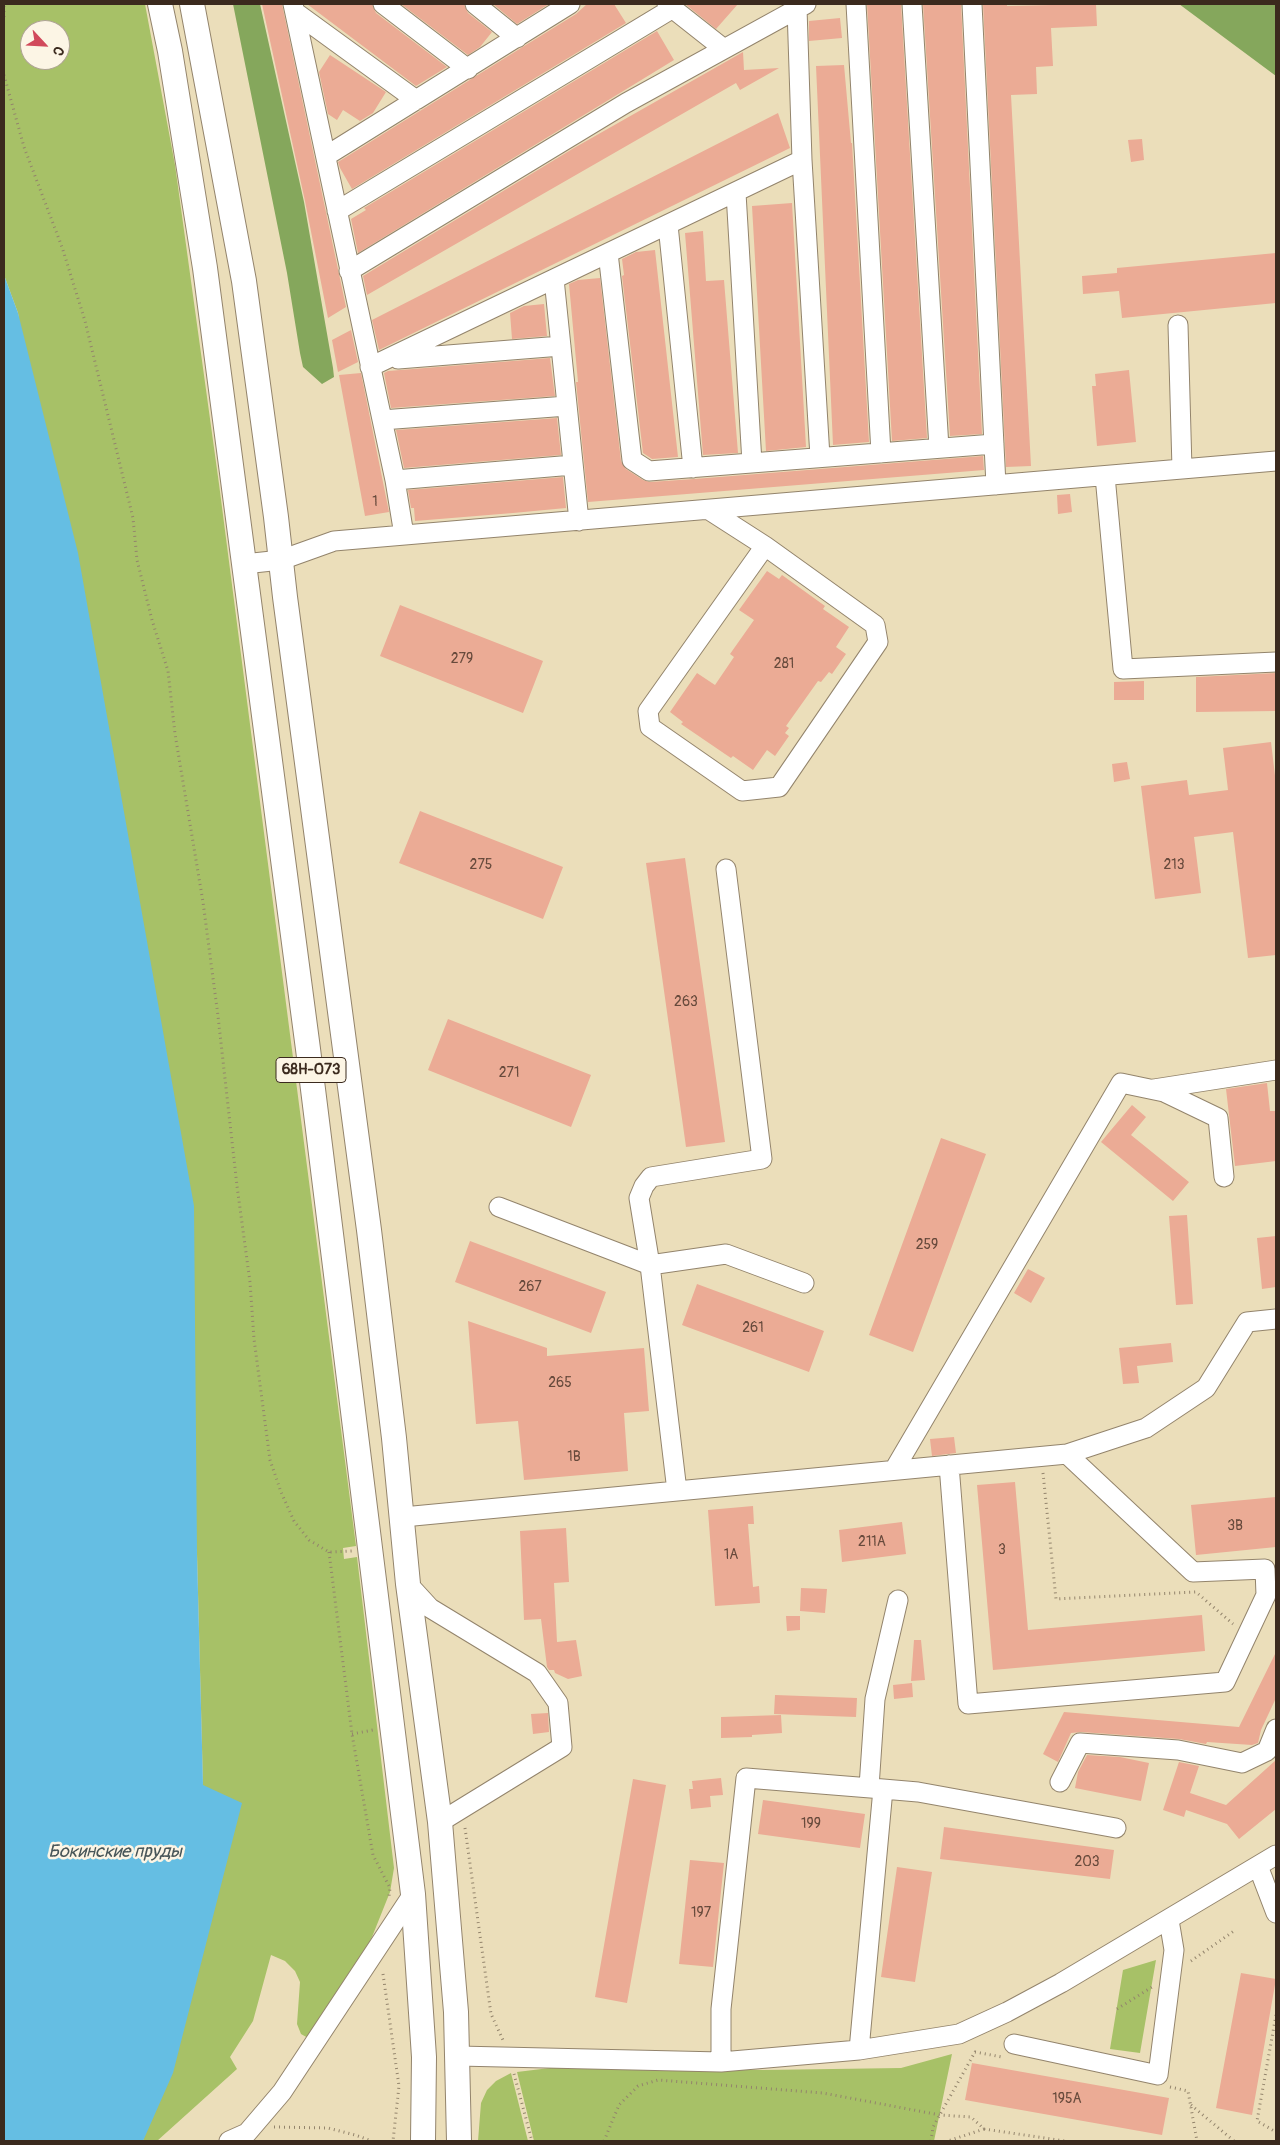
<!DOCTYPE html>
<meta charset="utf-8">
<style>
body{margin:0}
#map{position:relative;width:1280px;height:2145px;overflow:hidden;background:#ebdeba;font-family:Pangolin,sans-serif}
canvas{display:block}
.frame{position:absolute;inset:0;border:5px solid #3b2a1e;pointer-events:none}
.north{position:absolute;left:20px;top:20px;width:50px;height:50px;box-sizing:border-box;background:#fcf5e5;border:1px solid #afa495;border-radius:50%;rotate:115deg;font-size:14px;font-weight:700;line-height:20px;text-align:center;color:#3b2a1e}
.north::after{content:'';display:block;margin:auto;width:18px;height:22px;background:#d1495b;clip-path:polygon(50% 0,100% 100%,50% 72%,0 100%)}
</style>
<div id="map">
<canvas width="1280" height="2145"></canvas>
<div class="frame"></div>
<div class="north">С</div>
</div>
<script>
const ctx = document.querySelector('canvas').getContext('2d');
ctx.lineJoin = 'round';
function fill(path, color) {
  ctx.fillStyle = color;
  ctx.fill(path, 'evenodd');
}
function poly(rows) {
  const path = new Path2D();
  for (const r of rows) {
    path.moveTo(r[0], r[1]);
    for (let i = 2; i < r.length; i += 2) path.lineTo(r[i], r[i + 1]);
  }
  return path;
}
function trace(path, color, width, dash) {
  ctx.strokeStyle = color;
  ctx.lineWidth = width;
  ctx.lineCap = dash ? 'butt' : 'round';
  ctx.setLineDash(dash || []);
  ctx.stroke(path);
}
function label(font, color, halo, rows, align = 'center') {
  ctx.font = font + ' Pangolin,sans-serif';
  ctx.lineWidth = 5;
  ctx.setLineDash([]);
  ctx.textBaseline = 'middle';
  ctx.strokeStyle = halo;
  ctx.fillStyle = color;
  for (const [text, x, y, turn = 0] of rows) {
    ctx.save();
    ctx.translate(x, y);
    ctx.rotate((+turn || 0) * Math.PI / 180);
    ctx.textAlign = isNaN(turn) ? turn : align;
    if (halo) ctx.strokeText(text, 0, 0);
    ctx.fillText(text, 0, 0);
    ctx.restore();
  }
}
const green = poly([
 [4,4,145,4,175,165,219,484,356,1546,343,1548,344,1559,357,1557,394,1868,390,1892,372,1937,337,2007,308,2038,301,2034,297,2024,300,1982,295,1971,285,1961,271,1955,253,2021,230,2057,237,2069,157,2141,143,2141,203,1786,197,1554,18,313,4,275],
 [30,30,60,30,60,60,30,60],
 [1156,1960,1140,2053,1110,2049,1123,1970],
 [952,2054,934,2141,534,2141,517,2072,566,2066,764,2070,901,2068],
 [511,2073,528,2141,478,2141,481,2103,487,2090,496,2081]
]);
const forest = poly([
 [233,4,260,4,304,202,333,368,334,377,322,384,303,367,300,353,287,273],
 [1179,4,1276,4,1276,76]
]);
const water = poly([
 [4,275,18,313,78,553,194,1206,197,1554,203,1785,242,1803,173,2073,143,2141,4,2141]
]);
const building = poly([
 [262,4,282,4,346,307,328,318,305,201],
 [307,4,372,4,376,13,447,67,416,86],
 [401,4,464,4,468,13,492,32,480,47,468,55],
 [493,4,549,4,517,24],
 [587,4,614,4,626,23,352,189,340,168,338,162,521,48,576,14],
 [685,4,738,4,716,29],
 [867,4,901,4,927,438,892,441],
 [923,4,961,4,982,434,950,436],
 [983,4,1007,4,1007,6,1096,4,1097,26,1051,28,1053,66,1036,67,1037,94,1011,95,1031,466,1006,467],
 [840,18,842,38,809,41,809,21],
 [657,31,674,60,358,253,351,219,366,210,364,208],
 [743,52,744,70,779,68,740,90,736,83,367,295,363,276,574,148],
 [330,55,386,92,373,113,360,121,343,110,337,120,328,114,319,72],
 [844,65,851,143,852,143,869,442,833,445,816,66],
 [778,113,790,148,379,350,372,320],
 [1142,139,1144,160,1131,162,1128,140],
 [792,203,806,447,766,451,752,206],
 [703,231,706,281,724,280,738,453,703,455,685,233],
 [655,250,678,457,652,459,643,453,622,276,624,275,622,259,636,252],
 [1276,253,1276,303,1122,318,1119,291,1083,294,1082,276,1117,273,1117,268],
 [600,278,621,461,626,469,643,480,650,482,694,479,983,456,984,470,588,502,576,382,578,382,569,284,578,280],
 [544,304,547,336,512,339,510,313,524,306],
 [351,330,358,362,338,372,332,340],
 [550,358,555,396,391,408,384,373,388,371],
 [1129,370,1136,442,1097,446,1092,386,1096,386,1095,374],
 [361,373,389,512,365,516,339,375],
 [557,418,561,455,404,468,396,430],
 [563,477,566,508,513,513,415,521,414,508,411,508,408,490],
 [1070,494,1072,512,1058,514,1057,495],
 [767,571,779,579,782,575,825,606,823,609,849,627,836,647,846,654,832,674,829,672,821,682,818,681,786,726,789,728,785,733,789,736,775,756,767,750,753,770,733,756,731,758,725,754,681,724,683,722,670,712,697,673,715,685,734,657,730,654,754,620,739,610],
 [400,605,543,661,523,713,380,656],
 [1276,673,1276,711,1196,712,1196,677],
 [1144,681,1144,700,1114,700,1114,682],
 [1271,742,1276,784,1276,955,1248,958,1233,832,1194,837,1201,893,1155,899,1141,786,1187,780,1189,795,1228,790,1223,748],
 [1127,762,1130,779,1114,782,1112,764],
 [420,811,563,867,543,919,399,863],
 [685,858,725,1142,686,1147,646,863],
 [448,1019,591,1075,571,1127,428,1070],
 [1267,1083,1270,1111,1276,1111,1276,1161,1235,1166,1226,1089],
 [1132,1105,1146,1117,1131,1135,1189,1182,1173,1201,1101,1142],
 [941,1138,986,1154,913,1352,869,1335],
 [1187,1215,1193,1304,1176,1305,1169,1216],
 [1276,1236,1276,1287,1262,1289,1257,1238],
 [470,1241,606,1292,591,1333,455,1282],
 [1028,1269,1045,1278,1031,1303,1014,1293],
 [697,1284,824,1331,809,1372,682,1325],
 [468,1321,547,1348,547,1356,644,1348,649,1411,624,1413,628,1471,524,1480,518,1421,476,1424],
 [1171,1343,1173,1362,1137,1366,1139,1383,1123,1384,1119,1348],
 [954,1437,956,1453,932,1456,930,1439],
 [1015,1482,1028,1630,1202,1615,1205,1651,993,1670,977,1485],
 [1276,1497,1276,1547,1196,1555,1191,1505],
 [753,1506,754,1524,748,1524,753,1587,759,1586,760,1603,715,1606,708,1510],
 [902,1522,906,1554,842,1562,839,1530],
 [566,1528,569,1582,554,1583,557,1642,576,1640,582,1676,568,1679,555,1673,554,1670,549,1670,547,1667,541,1619,524,1620,520,1531],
 [801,1588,827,1589,825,1613,800,1611],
 [786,1616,800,1616,800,1630,787,1631],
 [914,1640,921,1640,925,1680,911,1681],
 [1276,1652,1276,1698,1261,1730,1258,1743,1252,1745,1207,1742,1206,1744,1179,1739,1081,1732,1071,1733,1058,1762,1043,1754,1064,1712,1239,1727],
 [912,1683,913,1697,894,1699,893,1685],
 [775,1695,857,1698,856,1717,774,1714],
 [548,1713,549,1732,533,1734,531,1714],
 [781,1715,782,1733,752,1735,752,1737,721,1738,721,1717],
 [1087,1755,1120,1757,1149,1763,1141,1801,1075,1788,1078,1772],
 [1276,1760,1276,1809,1239,1839,1227,1824,1186,1810,1184,1817,1163,1810,1179,1762,1199,1766,1190,1793,1226,1805],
 [721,1778,723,1795,710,1796,711,1807,691,1809,689,1789,693,1789,692,1781],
 [633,1779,666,1785,627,2003,595,1997],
 [763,1800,865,1814,860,1848,758,1834],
 [944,1827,1114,1850,1110,1879,940,1859],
 [690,1860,724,1863,713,1967,679,1964],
 [897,1867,932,1872,915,1982,881,1977],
 [1241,1973,1276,1979,1252,2115,1216,2108],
 [972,2063,1169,2098,1162,2135,965,2100]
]);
const path = poly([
 [4,17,4,4],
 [4,75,24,147,62,247,85,321,133,518,137,560,152,620,168,671,175,734,203,902,218,1016,237,1186,250,1282,254,1339,270,1460,281,1492,294,1521,309,1540,329,1552,352,1551],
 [1043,1473,1056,1599,1196,1592,1233,1624],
 [329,1552,352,1734,373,1855,390,1888,389,1896],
 [352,1734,373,1730],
 [465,1828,491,2014,503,2040],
 [1191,1961,1234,1931],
 [383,1974,399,2086,393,2141],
 [1117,2009,1152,1987],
 [1276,2015,1257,2121,1276,2132],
 [514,2074,532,2141],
 [1170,2087,1188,2091,1197,2141],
 [1191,2105,1234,2141],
 [274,2127,328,2128,355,2135,372,2141],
 [984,2129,1065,2141],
 [604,2141,619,2105,638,2086,658,2080,823,2093,940,2115,971,2117,984,2129,948,2141],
 [931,2141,933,2127,975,2052,1002,2057]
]);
const minor = poly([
 [293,4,395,480,404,535],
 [383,4,468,69],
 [475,4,517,38],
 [667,4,724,49],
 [856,4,881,453],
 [912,4,939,448],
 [972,4,996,485],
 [797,8,802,160],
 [295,12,416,100],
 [326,156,570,4],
 [736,193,752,463],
 [337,211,673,8],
 [668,225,693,468],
 [608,253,802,160,820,457],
 [349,271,626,103,806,4],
 [554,279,579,521],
 [1178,325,1182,469],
 [398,359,561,346],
 [370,367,608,253,632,460,649,471,994,444],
 [382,420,567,406],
 [1105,476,1123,669,1276,662],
 [395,480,573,465],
 [709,510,765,546,875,625,878,642,779,787,742,791,650,727,648,711,765,546],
 [244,564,281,560,334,541,1276,461],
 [1154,1089,1276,1070],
 [499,1207,650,1265,639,1198,644,1186,651,1177,762,1159,726,869],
 [949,1465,968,1704,1225,1682,1266,1595,1265,1569,1193,1572,1067,1454],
 [894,1470,1121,1083,1164,1092,1218,1118,1224,1177],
 [677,1491,650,1265,726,1254,804,1283],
 [403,1517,1067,1454,1146,1428,1206,1388,1247,1322,1276,1319],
 [408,1584,430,1608,537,1673,558,1703,562,1747,440,1822],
 [1060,1782,1080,1743,1178,1750,1242,1763,1267,1751,1276,1729],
 [869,1787,875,1699,898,1600],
 [1258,1866,1276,1913],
 [1014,2044,1158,2075,1174,1950,1169,1920],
 [859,2050,883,1789,918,1792,1116,1828],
 [458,2056,721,2062,859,2050,959,2034,1007,2012,1061,1983,1276,1855],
 [721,2062,721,2009,746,1778,883,1789],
 [229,2141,247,2133,282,2092,413,1894]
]);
const major = poly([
 [160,4,170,51,205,268,308,1049,413,1894,424,2057,423,2141],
 [192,4,244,281,276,517,285,597,369,1230,394,1438,408,1584,440,1822,456,2012,459,2141]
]);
const numberNames = [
 ["1",375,502],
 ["279",462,659],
 ["281",784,664],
 ["275",481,865],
 ["213",1174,865],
 ["263",686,1002],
 ["271",509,1073],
 ["259",927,1245],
 ["267",530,1287],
 ["261",753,1328],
 ["265",560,1383],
 ["1В",574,1457],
 ["3В",1235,1526],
 ["211А",872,1542],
 ["3",1002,1550],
 ["1А",731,1555],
 ["199",811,1824],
 ["203",1087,1862],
 ["197",701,1913],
 ["195А",1067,2099]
];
const shields = [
 [311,1070,70]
];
const shieldNames = [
 ["68Н-073",311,1070]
];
const waterNames = [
 ["Бокинские пруды",115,1852]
];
fill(green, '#a7c167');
fill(forest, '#85a75c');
fill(water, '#65bee3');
fill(building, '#ebab95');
trace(minor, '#93846c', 21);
trace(major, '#93846c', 26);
trace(path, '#93846c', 3, [1, 4]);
trace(minor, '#fff', 19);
trace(major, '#fff', 24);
label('14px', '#674a3c', null, numberNames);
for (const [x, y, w] of shields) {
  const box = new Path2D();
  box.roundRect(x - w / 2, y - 12.5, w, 25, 4);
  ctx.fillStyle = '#fcf5e5';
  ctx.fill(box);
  trace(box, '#3b2a1e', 1);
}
label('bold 15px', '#3b2a1e', null, shieldNames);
label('italic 18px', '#485659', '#fcf5e5', waterNames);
</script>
